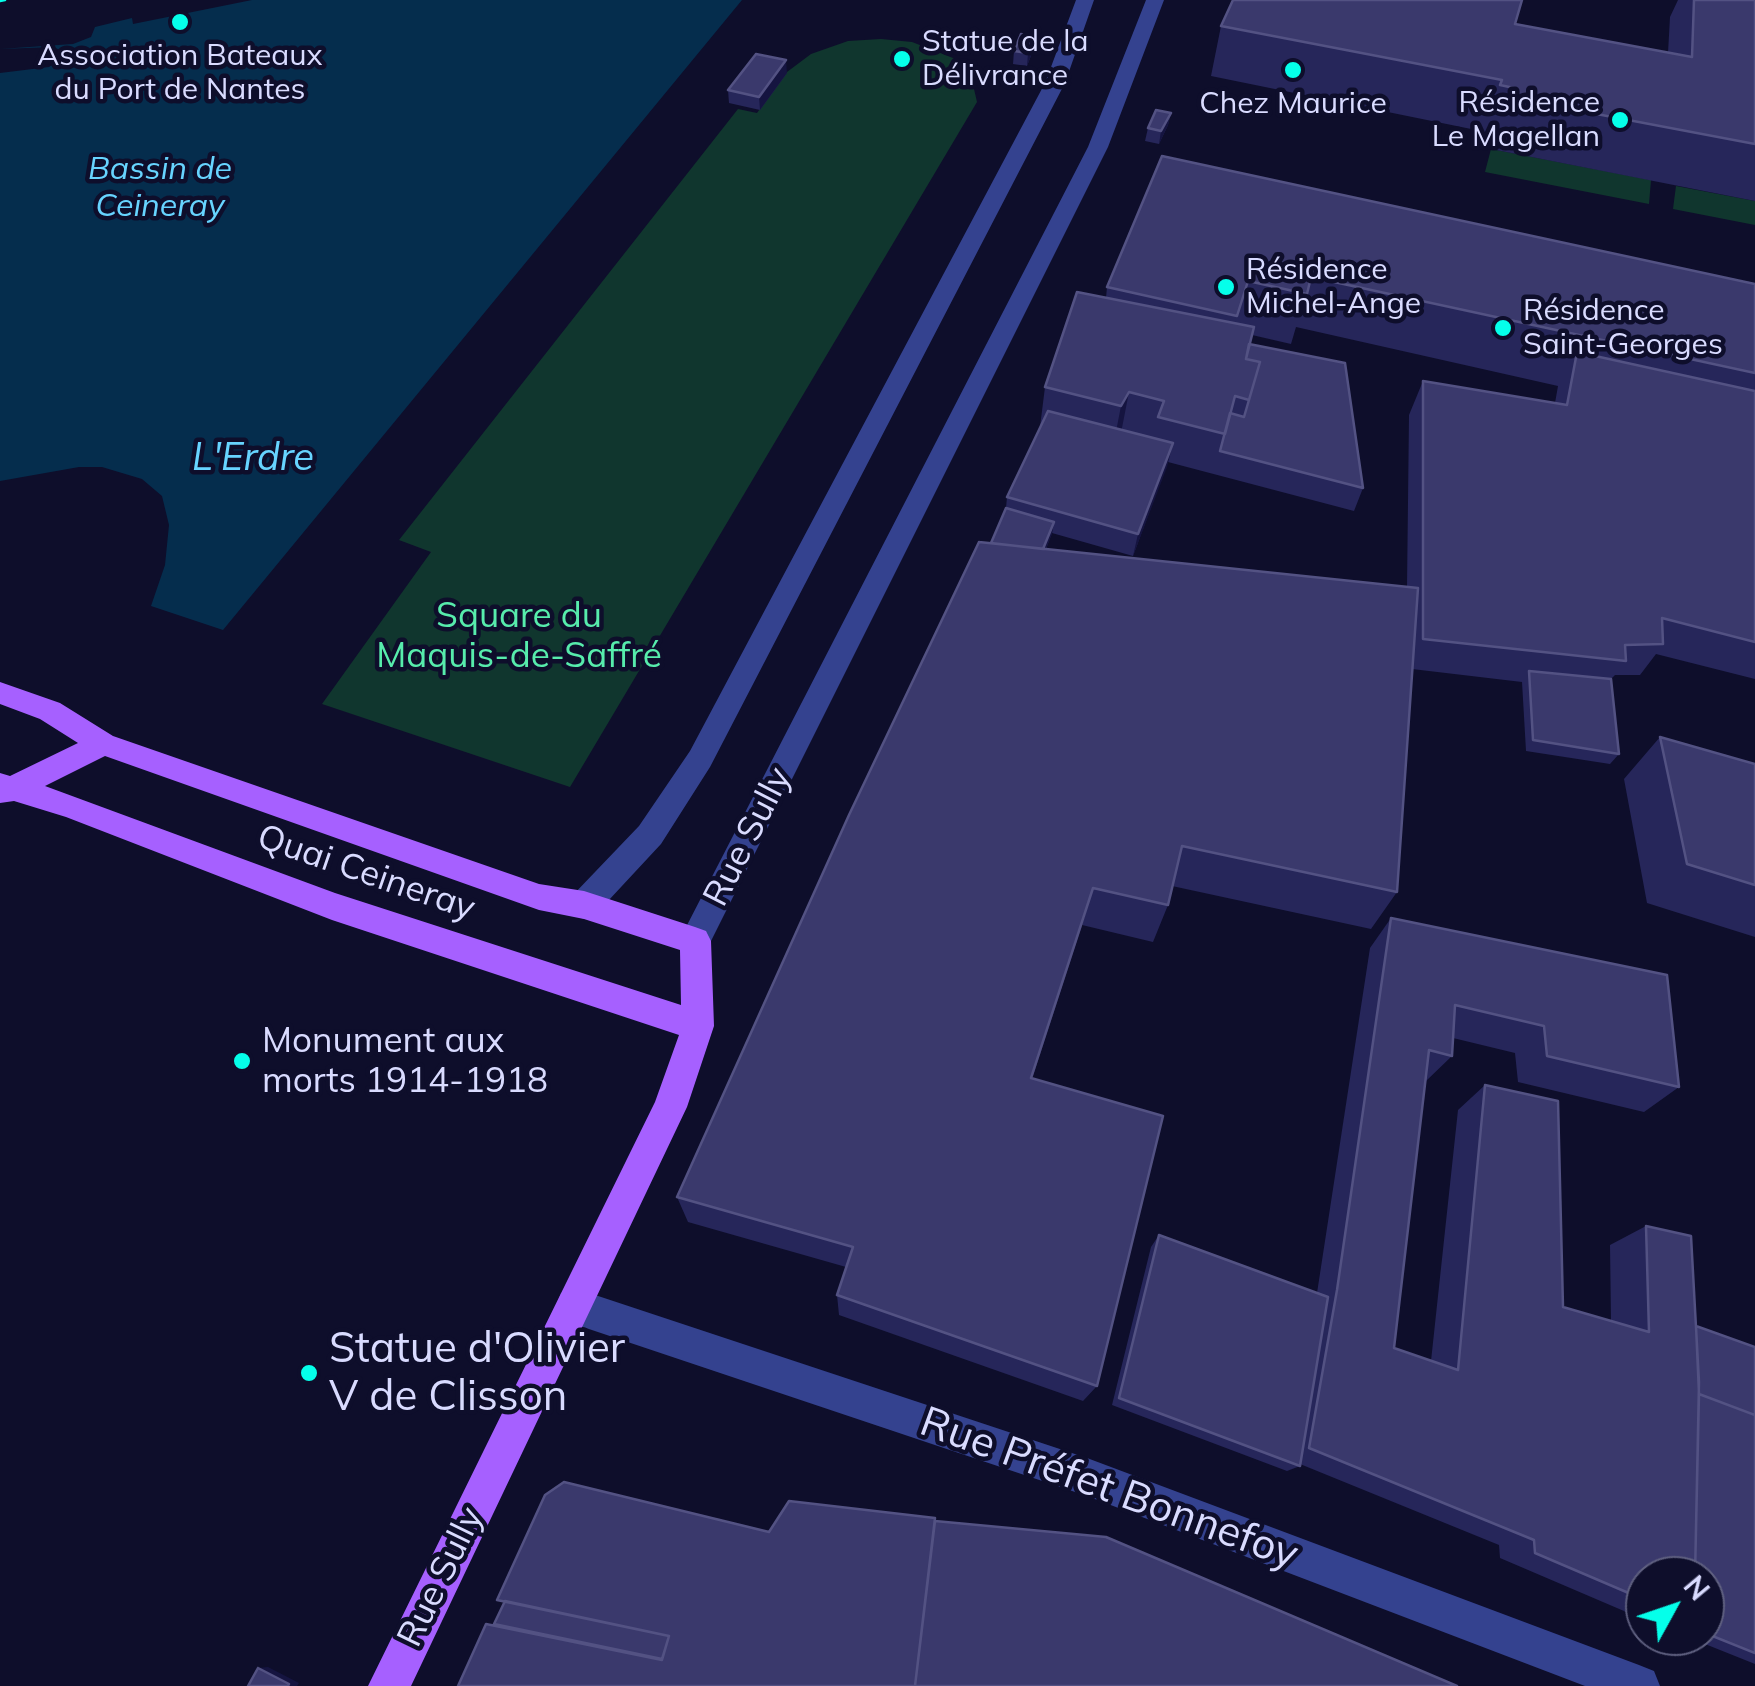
<!DOCTYPE html>
<meta charset="utf-8">
<style>
body{margin:0}
#map{position:relative;width:1755px;height:1686px;overflow:hidden;background:#0e0e2b;font-family:Mulish,sans-serif}
canvas{display:block}
.north{position:absolute;left:1625px;top:1556px;width:100px;height:100px;box-sizing:border-box;background:#0e0e2b;border:2px solid #5f6080;border-radius:50%;rotate:50deg;font-size:28px;font-weight:700;line-height:40px;text-align:center;color:#d9dbff}
.north::after{content:'';display:block;margin:auto;width:35px;height:45px;background:#05ffea;clip-path:polygon(50% 0,100% 100%,50% 72%,0 100%)}
</style>
<div id="map">
<canvas width="1755" height="1686"></canvas>
<div class="north">N</div>
</div>
<script>
const ctx = document.querySelector('canvas').getContext('2d');
ctx.lineJoin = 'round';
function fill(path, color) {
  ctx.fillStyle = color;
  ctx.fill(path, 'evenodd');
}
function poly(rows) {
  const path = new Path2D();
  for (const r of rows) {
    path.moveTo(r[0], r[1]);
    for (let i = 2; i < r.length; i += 2) path.lineTo(r[i], r[i + 1]);
  }
  return path;
}
function trace(path, color, width, dash) {
  ctx.strokeStyle = color;
  ctx.lineWidth = width;
  ctx.lineCap = dash ? 'butt' : 'round';
  ctx.setLineDash(dash || []);
  ctx.stroke(path);
}
function label(font, color, halo, rows, align = 'center') {
  ctx.font = font + ' Mulish,sans-serif';
  ctx.lineWidth = 9;
  ctx.setLineDash([]);
  ctx.textBaseline = 'middle';
  ctx.strokeStyle = halo;
  ctx.fillStyle = color;
  for (const [text, x, y, turn = 0] of rows) {
    ctx.save();
    ctx.translate(x, y);
    ctx.rotate((+turn || 0) * Math.PI / 180);
    ctx.textAlign = isNaN(turn) ? turn : align;
    if (halo) ctx.strokeText(text, 0, 0);
    ctx.fillText(text, 0, 0);
    ctx.restore();
  }
}
const green = poly([
 [881,39,912,42,953,58,971,76,977,102,570,787,322,704,431,552,399,540,738,109,757,113,787,72,811,54,848,41],
 [1491,149,1651,180,1649,204,1485,172],
 [1676,186,1755,201,1755,225,1673,209]
]);
const water = poly([
 [252,0,742,0,223,630,151,606,165,565,169,525,162,496,142,479,102,467,79,467,0,481,0,73,49,67,70,54,53,47,0,49,73,44,91,37,95,27,132,18,133,24]
]);
const minor = poly([
 [1076,0,1094,0,1065,83,710,767,661,844,595,915,584,919,573,915,569,905,573,895,639,826,690,751,1045,83,1076,0],
 [1146,0,1164,0,1108,147,706,951,695,955,684,951,679,941,684,931,1088,147,1146,0],
 [574,1288,1087,1458,1639,1665,1654,1671,1660,1686,1585,1686,1087,1496,574,1324,561,1319,556,1306,561,1293,574,1288]
]);
const major = poly([
 [0,682,60,703,113,736,539,884,584,891,695,927,706,931,711,941,714,1026,687,1107,411,1686,368,1686,655,1102,679,1035,332,920,66,817,14,801,0,803,0,773,10,776,78,743,40,719,0,704,0,682],
 [105,756,539,910,584,919,680,950,681,1005,335,893,45,786,105,756]
]);
const tram = poly([
 [0,1,5,0]
]);
const wall = poly([
 [1678,0,1755,0,1755,201,1491,149,1493,139,1480,136,1481,131,1211,76,1221,26,1515,24,1668,53,1670,17],
 [1035,36,1034,48,1027,66,1013,64,1014,51],
 [787,73,760,110,729,103,728,90],
 [1171,113,1168,125,1159,144,1145,141,1148,128],
 [1162,156,1755,284,1755,679,1656,654,1640,675,1615,675,1611,679,1619,754,1610,764,1526,751,1522,682,1412,669,1397,892,1371,929,1172,886,1168,905,1153,942,1082,925,1032,1079,1097,1386,1083,1401,839,1315,837,1295,846,1267,688,1222,677,1197,991,543,1006,508,1007,497,1040,427,1045,387,1106,298,1107,287],
 [1296,327,1558,386,1555,403,1423,381,1409,415,1407,587,1046,549,1052,533,1133,556,1168,462,1354,511,1363,488,1249,344,1252,335,1291,344],
 [1660,737,1755,764,1755,937,1647,903,1624,779],
 [1391,918,1679,1087,1644,1112,1518,1082,1515,1053,1453,1038,1452,1056,1426,1081,1394,1348,1431,1361,1458,1110,1485,1085,1563,1307,1611,1321,1610,1245,1646,1226,1696,1326,1755,1347,1755,1664,1685,1636,1705,1636,1705,1576,1645,1576,1645,1620,1500,1558,1499,1545,1300,1464,1300,1466,1287,1471,1112,1405,1151,1247,1159,1235,1317,1293,1370,948]
]);
const shadedWall = poly([
 [1035,36,1034,48,1027,66,1028,53],
 [786,60,787,73,760,110,759,97],
 [1171,113,1168,125,1159,144,1161,131],
 [1129,392,1121,433,1113,447,1121,406],
 [1173,443,1167,467,1133,556,1138,534],
 [1054,522,1052,534,1027,594,1029,583],
 [1093,888,1082,925,1022,1109,1031,1078],
 [268,1667,299,1683,297,1686,288,1686,258,1668]
]);
const building = poly([
 [1233,0,1522,0,1515,24,1692,57,1694,0,1755,0,1755,144,1512,98,1514,88,1500,85,1502,80,1221,26,1233,0],
 [1021,34,1035,36,1028,53,1014,51,1021,34],
 [756,54,786,60,759,97,728,90,756,54],
 [1156,110,1171,113,1161,131,1148,128,1156,110],
 [1162,156,1755,284,1755,373,1311,277,1307,294,1248,281,1237,316,1107,287,1162,156],
 [1077,292,1254,327,1246,359,1260,362,1249,400,1235,396,1225,434,1158,417,1164,401,1129,392,1121,406,1045,387,1077,292],
 [1249,344,1345,363,1363,488,1220,451,1230,413,1244,417,1260,362,1246,359,1249,344],
 [1577,352,1755,391,1755,642,1662,618,1663,644,1625,645,1626,661,1423,639,1423,381,1567,405,1577,352],
 [1048,411,1173,443,1138,534,1007,497,1048,411],
 [1006,508,1054,522,1043,549,991,543,1006,508],
 [979,542,1418,588,1397,892,1182,846,1168,905,1093,888,1031,1078,1163,1116,1097,1386,837,1295,853,1247,677,1197,849,815,979,542],
 [1529,671,1611,679,1619,754,1533,740,1529,671],
 [1660,737,1755,764,1755,885,1687,864,1660,737],
 [1391,918,1667,975,1679,1087,1547,1056,1544,1026,1455,1005,1452,1056,1429,1050,1394,1348,1458,1370,1485,1085,1558,1101,1563,1307,1649,1332,1646,1226,1691,1236,1699,1382,1695,1576,1645,1576,1645,1600,1535,1553,1534,1540,1309,1448,1337,1290,1391,918],
 [1159,1235,1328,1297,1300,1466,1119,1398,1159,1235],
 [1696,1326,1755,1347,1755,1415,1699,1394,1696,1326],
 [1699,1394,1755,1415,1755,1653,1705,1633,1705,1576,1695,1576,1699,1394],
 [564,1482,769,1532,789,1501,935,1518,915,1686,458,1686,486,1624,662,1660,669,1636,497,1600,545,1495,564,1482],
 [935,1521,1106,1537,1457,1686,915,1686,935,1521],
 [505,1601,669,1636,662,1659,494,1624,505,1601],
 [258,1668,289,1684,288,1686,248,1686,258,1668]
]);
const markers = [
 [180,22,10,"#05ffea"],
 [902,59,10,"#05ffea"],
 [1293,70,10,"#05ffea"],
 [1620,120,10,"#05ffea"],
 [1226,287,10,"#05ffea"],
 [1503,328,10,"#05ffea"],
 [242,1061,10,"#05ffea"],
 [309,1373,10,"#05ffea"]
];
const farPoinames = [
 ["Statue de la",922,42],
 ["Délivrance",922,76],
 ["Association Bateaux",180,56,"center"],
 ["du Port de Nantes",180,90,"center"],
 ["Résidence",1600,103,"right"],
 ["Le Magellan",1600,137,"right"],
 ["Chez Maurice",1293,104,"center"],
 ["Résidence",1246,270],
 ["Michel-Ange",1246,304],
 ["Résidence",1523,311],
 ["Saint-Georges",1523,345]
];
const farWaternames = [
 ["Bassin de",160,169],
 ["Ceineray",160,206]
];
const parkNames = [
 ["Square du",519,616],
 ["Maquis-de-Saffré",519,656]
];
const streetNames = [
 ["Rue Sully",748,837,-63],
 ["Quai Ceineray",366,873,19],
 ["Rue Sully",441,1577,-64]
];
const poiNames = [
 ["Monument aux",262,1041],
 ["morts 1914-1918",262,1081]
];
const waterNames = [
 ["L'Erdre",253,459]
];
const nearPoinames = [
 ["Statue d'Olivier",329,1349],
 ["V de Clisson",329,1397]
];
const nearStreetnames = [
 ["Rue Préfet Bonnefoy",1109,1489,20]
];
fill(green, '#10362e');
fill(water, '#052d4d');
fill(minor, '#34428f');
fill(major, '#a660ff');
trace(tram, '#05ffea', 2.5);
fill(wall, '#26265a');
fill(shadedWall, '#151440');
fill(building, '#3a396c');
trace(building, '#535283', 2.5);
for (const [x, y, r, color] of markers) {
  const dot = new Path2D();
  dot.arc(x, y, r, 0, 2 * Math.PI);
  ctx.fillStyle = color;
  ctx.fill(dot);
  trace(dot, '#0e0e2b', 4);
}
label('30px', '#d9dbff', '#0e0e2b', farPoinames, 'left');
label('italic 32px', '#67d4ff', '#0e0e2b', farWaternames);
label('35px', '#57ecac', '#0e0e2b', parkNames);
label('35px', '#d9dbff', '#0e0e2b', streetNames);
label('35px', '#d9dbff', '#0e0e2b', poiNames, 'left');
label('italic 38px', '#67d4ff', '#0e0e2b', waterNames);
label('42px', '#d9dbff', '#0e0e2b', nearPoinames, 'left');
label('42px', '#d9dbff', '#0e0e2b', nearStreetnames);
</script>
